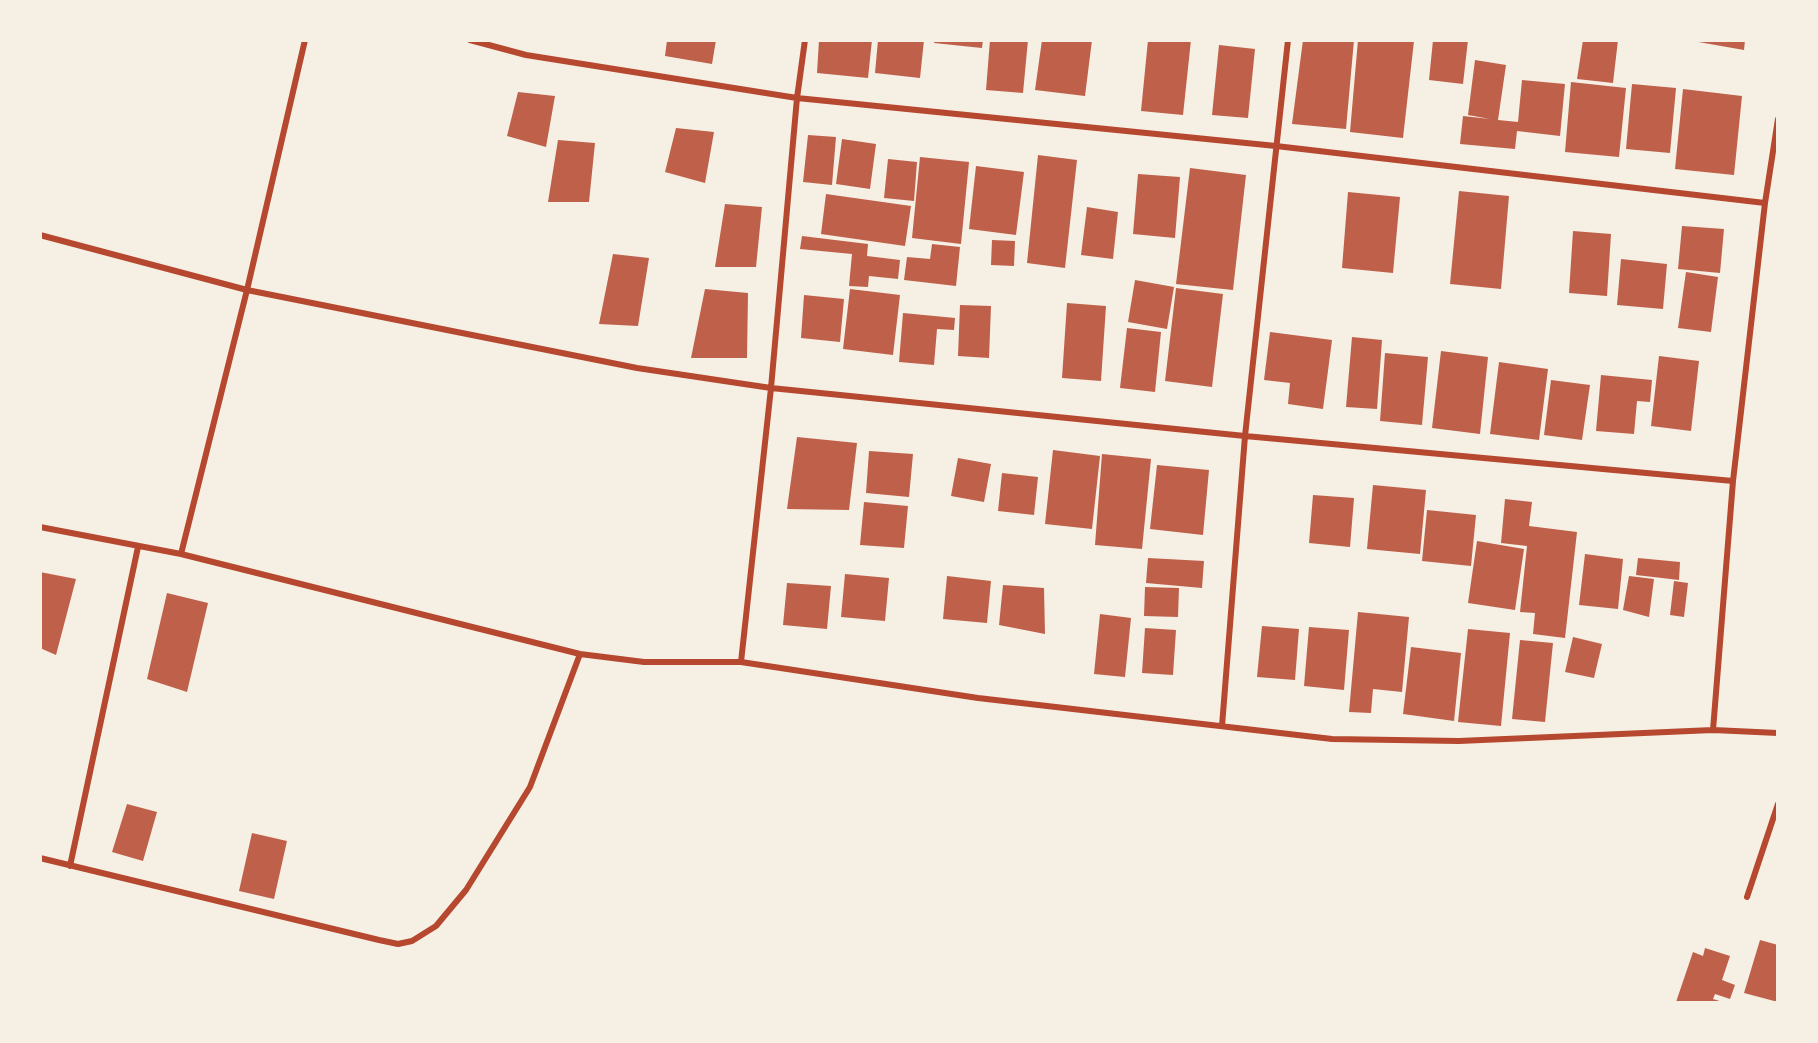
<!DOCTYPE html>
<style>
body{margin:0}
#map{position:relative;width:1818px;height:1043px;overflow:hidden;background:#f6efe4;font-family:"Exo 2",sans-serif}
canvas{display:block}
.frame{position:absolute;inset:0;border:42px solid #f6efe4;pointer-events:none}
</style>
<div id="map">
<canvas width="1818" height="1043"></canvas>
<div class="frame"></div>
</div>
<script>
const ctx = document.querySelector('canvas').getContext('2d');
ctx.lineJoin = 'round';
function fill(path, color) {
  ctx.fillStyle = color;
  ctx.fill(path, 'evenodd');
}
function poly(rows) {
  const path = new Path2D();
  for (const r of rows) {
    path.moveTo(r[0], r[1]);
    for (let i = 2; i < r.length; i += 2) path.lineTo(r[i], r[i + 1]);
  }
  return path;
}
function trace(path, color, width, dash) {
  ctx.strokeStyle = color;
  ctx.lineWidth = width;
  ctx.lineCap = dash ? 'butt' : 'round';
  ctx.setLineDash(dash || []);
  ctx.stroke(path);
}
const building = poly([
 [667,40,716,40,712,64,665,56],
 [819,40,872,40,868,78,817,73],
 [878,40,924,40,920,78,875,73],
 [935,40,983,40,982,48,934,43],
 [990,40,1028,40,1023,93,986,90],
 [1042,40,1092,40,1085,96,1035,90],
 [1148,40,1191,40,1183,115,1141,111],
 [1303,40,1354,40,1346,129,1292,124],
 [1358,40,1414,41,1403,138,1350,132],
 [1433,40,1468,40,1463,84,1429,80],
 [1583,40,1618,40,1613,83,1577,79],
 [1687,40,1745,40,1744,50],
 [1219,45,1255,49,1248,118,1212,115],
 [1475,60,1506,65,1498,120,1518,122,1522,80,1565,84,1560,136,1517,131,1515,149,1460,144,1463,116,1490,119,1468,115],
 [1571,82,1626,88,1619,157,1565,152],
 [1632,84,1676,88,1670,153,1626,149],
 [1683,89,1742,96,1734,175,1675,169],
 [518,92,555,96,546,147,507,136],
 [676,128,714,132,705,183,665,172],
 [808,135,836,137,832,185,803,182],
 [842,139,876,144,870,189,836,184],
 [558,140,595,143,589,202,548,202],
 [1038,155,1077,160,1065,268,1027,263],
 [920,157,969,162,961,244,912,238],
 [888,159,917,162,914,201,884,198],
 [976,166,1024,172,1016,235,969,229],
 [1190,168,1246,175,1233,290,1176,284],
 [1138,174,1180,177,1175,238,1133,234],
 [1459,191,1509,196,1501,289,1450,284],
 [1348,192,1400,197,1393,273,1342,268],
 [826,194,911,206,905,246,821,234],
 [725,204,762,207,756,267,715,267],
 [1087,207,1118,212,1113,259,1081,255],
 [1682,226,1724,229,1720,273,1678,269],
 [1573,231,1611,234,1607,296,1569,293],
 [802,236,868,244,867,256,900,260,898,279,869,276,868,287,849,286,852,254,800,249],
 [992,240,1015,241,1014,266,991,265],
 [932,244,960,247,956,286,904,280,907,257,930,259],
 [613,254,649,258,638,326,599,324],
 [1621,259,1667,264,1663,309,1617,305],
 [1686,272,1718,277,1711,332,1678,328],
 [1135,280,1174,287,1167,329,1128,322],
 [1176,288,1223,294,1212,387,1165,381],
 [705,289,748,293,747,358,691,358],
 [850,289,900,295,893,355,843,349],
 [804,295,844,299,840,342,801,338],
 [1067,303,1106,306,1101,381,1062,378],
 [960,305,991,306,989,358,958,356],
 [903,313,955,318,954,330,937,329,934,365,899,362],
 [1127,328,1161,332,1155,392,1120,388],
 [1270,332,1332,340,1323,409,1288,404,1290,383,1264,380],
 [1352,337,1382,340,1377,409,1346,407],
 [1441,351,1488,357,1480,434,1432,428],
 [1385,353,1428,357,1422,425,1380,421],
 [1659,356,1699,361,1691,431,1651,426],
 [1499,362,1548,369,1539,440,1490,434],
 [1601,375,1652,380,1650,402,1637,401,1634,434,1596,431],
 [1551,380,1590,385,1582,440,1544,435],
 [797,437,857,443,849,510,787,509],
 [1053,450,1100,456,1092,529,1045,524],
 [869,451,913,454,909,497,866,493],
 [1102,454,1151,459,1142,549,1095,545],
 [958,458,991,464,984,502,951,496],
 [1157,465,1209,470,1203,535,1150,529],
 [1002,473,1038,477,1034,515,998,511],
 [1373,485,1426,490,1420,554,1367,549],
 [1313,495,1354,498,1350,547,1309,543],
 [1505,499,1532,502,1529,526,1577,532,1565,638,1533,634,1535,613,1520,612,1527,546,1501,543],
 [864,502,908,506,904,548,860,545],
 [1427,510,1476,515,1471,566,1422,561],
 [1477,541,1524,549,1515,610,1468,603],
 [1585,554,1623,559,1618,609,1579,605],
 [1148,558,1204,561,1202,588,1146,583],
 [1638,558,1680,562,1679,580,1636,575],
 [40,572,76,579,56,655,40,648],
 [845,574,889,578,885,621,841,617],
 [947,576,991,581,987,623,943,619],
 [1629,576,1654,579,1649,617,1623,610],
 [1674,581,1688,583,1684,617,1670,615],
 [787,583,831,586,827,629,783,625],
 [1003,585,1044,588,1045,634,999,625],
 [1145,587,1179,588,1178,617,1144,616],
 [167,593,208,603,187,692,147,679],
 [1358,612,1409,617,1402,692,1373,689,1371,713,1349,712],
 [1100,614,1131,618,1125,677,1094,674],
 [1262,626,1299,629,1295,680,1257,677],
 [1309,627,1349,630,1344,690,1304,686],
 [1145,628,1176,630,1173,675,1142,673],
 [1468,629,1510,633,1501,726,1458,722],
 [1573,637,1602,644,1594,678,1565,672],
 [1520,640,1553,643,1545,722,1512,719],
 [1411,647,1461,653,1454,721,1403,714],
 [127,804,157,812,143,861,112,852],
 [252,833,287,841,274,899,239,891],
 [1760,940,1778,945,1778,1002,1744,993],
 [1705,948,1730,956,1722,980,1735,985,1730,999,1715,994,1713,999,1723,1002,1676,1002,1693,952,1703,956]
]);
const minor = poly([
 [470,40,526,55,797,98,1276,146,1765,203],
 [40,235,247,290,637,368,771,388,1245,436,1733,481],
 [40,527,181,554,580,654,644,662,741,662,978,698,1332,739,1459,741,1713,730,1778,733],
 [181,554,247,290,305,40],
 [741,662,771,388,797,98,805,40],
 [1222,726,1245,436,1288,40],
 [1713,730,1733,481,1765,203,1778,119],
 [40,858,379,940,398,944,412,941,436,926,466,890,530,787,580,654],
 [70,866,138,547],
 [1747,897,1778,804]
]);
fill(building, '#bf614a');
trace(minor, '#b5482f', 6);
</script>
